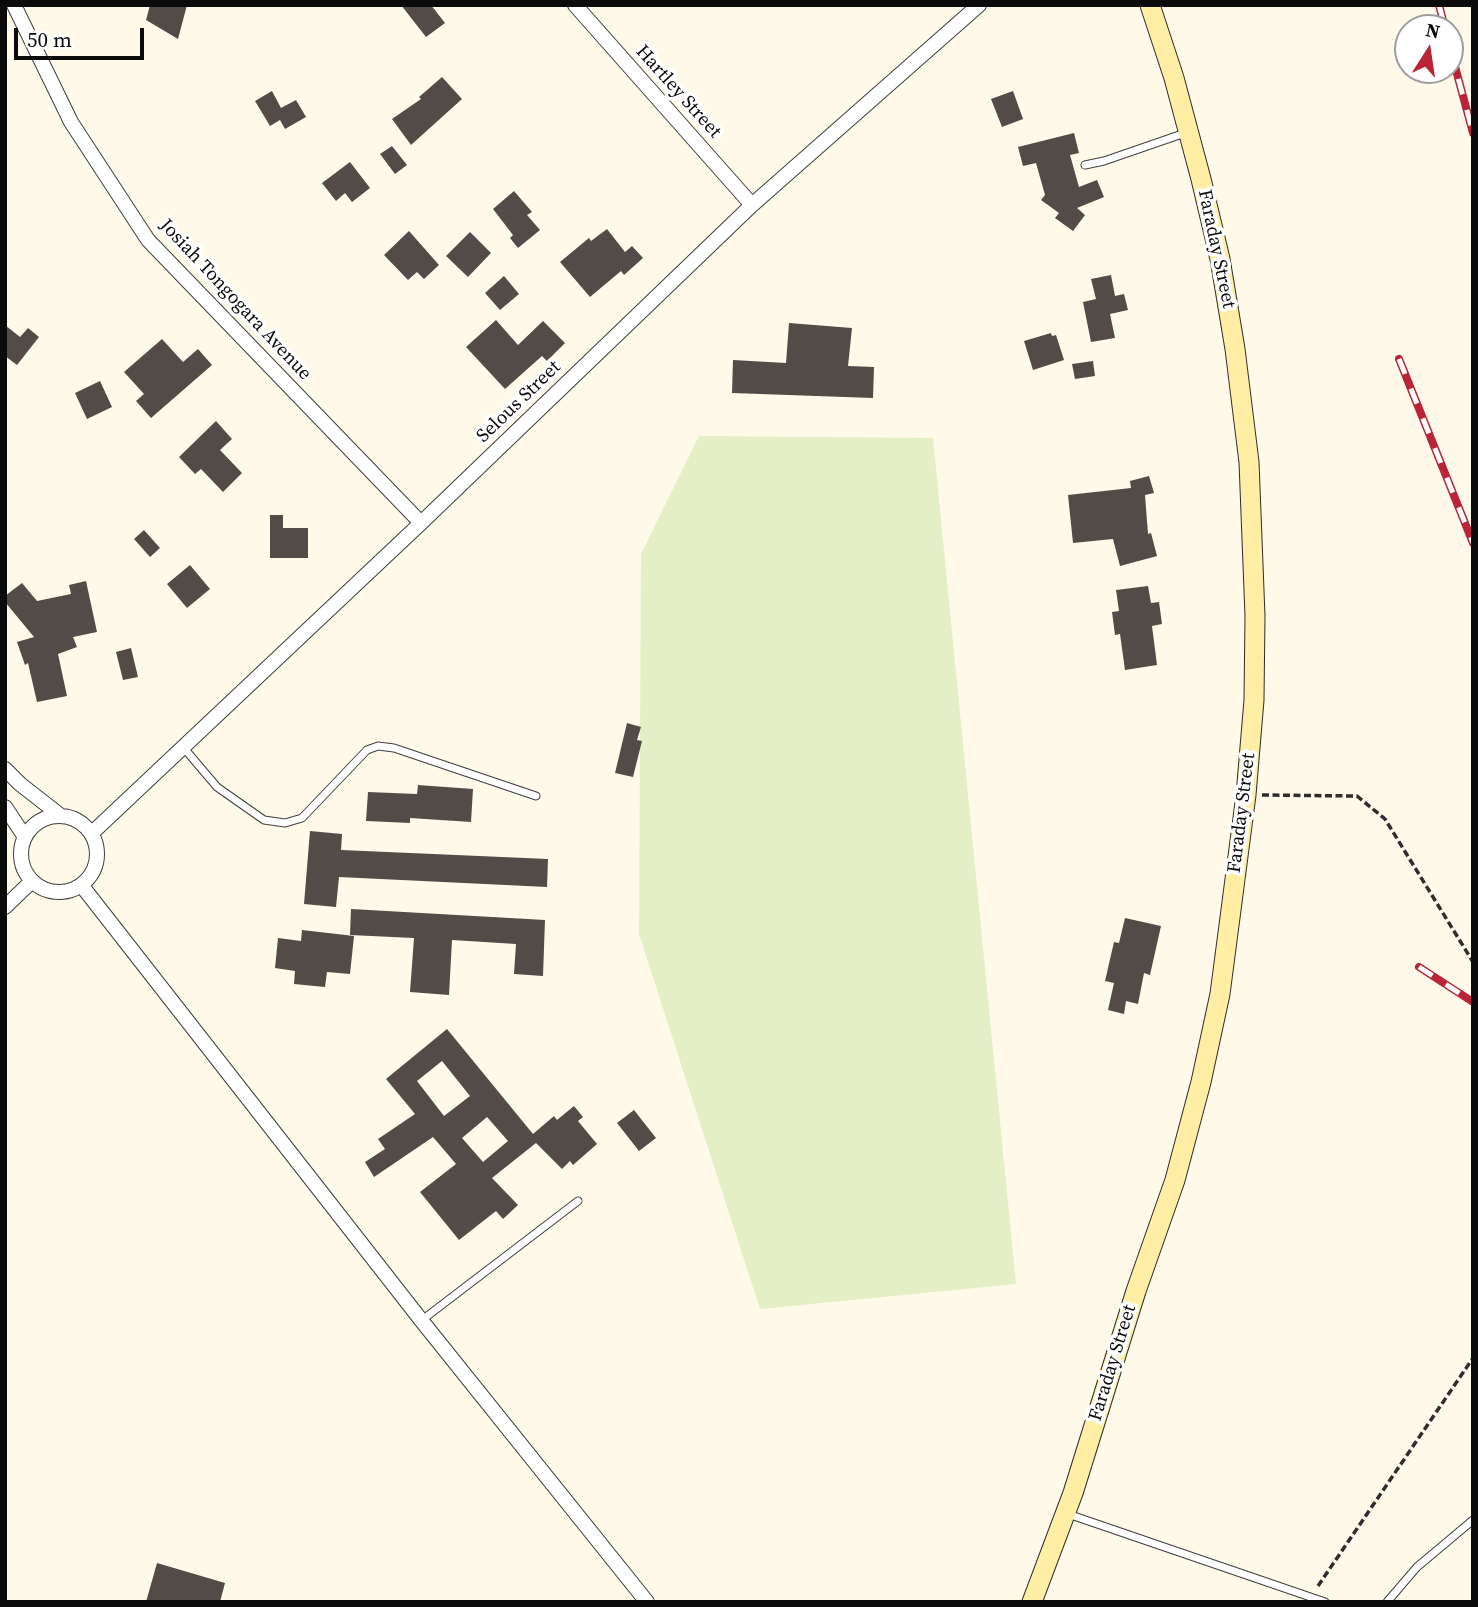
<!DOCTYPE html>
<style>
body{margin:0}
#map{position:relative;width:1478px;height:1607px;overflow:hidden;background:#fff9e9;font-family:"Source Serif 4",serif}
canvas{display:block}
.frame{position:absolute;inset:0;border:7px solid #0b0b0b;pointer-events:none}
.north{position:absolute;left:1394px;top:14px;width:70px;height:70px;box-sizing:border-box;background:#fff;border:2px solid #9d9d9d;border-radius:50%;rotate:12deg;font-size:19px;font-weight:700;line-height:28px;text-align:center;color:#0b0b0b}
.north::after{content:'';display:block;margin:auto;width:24px;height:32px;background:#b92437;clip-path:polygon(50% 0,100% 100%,50% 72%,0 100%)}
.scale{position:absolute;left:14px;top:28px;width:130px;height:32px;box-sizing:border-box;border:4px solid #0b0b0b;border-top:0;padding-left:9px;font-size:21px;line-height:24px;white-space:nowrap;color:#0b0b0b;-webkit-text-stroke:5px #fff;paint-order:stroke}
</style>
<div id="map">
<canvas width="1478" height="1607"></canvas>
<div class="frame"></div>
<div class="north">N</div>
<div class="scale">50 m</div>
</div>
<script>
const ctx = document.querySelector('canvas').getContext('2d');
ctx.lineJoin = 'round';
function fill(path, color) {
  ctx.fillStyle = color;
  ctx.fill(path, 'evenodd');
}
function poly(rows) {
  const path = new Path2D();
  for (const r of rows) {
    if (r.length === 3) {
      path.moveTo(r[0] + r[2], r[1]);
      path.arc(r[0], r[1], r[2], 0, 2 * Math.PI);
      continue;
    }
    path.moveTo(r[0], r[1]);
    for (let i = 2; i < r.length; i += 2) path.lineTo(r[i], r[i + 1]);
  }
  return path;
}
function trace(path, color, width, dash) {
  ctx.strokeStyle = color;
  ctx.lineWidth = width;
  ctx.lineCap = dash ? 'butt' : 'round';
  ctx.setLineDash(dash || []);
  ctx.stroke(path);
}
function label(font, color, halo, rows, align = 'center') {
  ctx.font = font + ' "Source Serif 4",serif';
  ctx.lineWidth = 7;
  ctx.setLineDash([]);
  ctx.textBaseline = 'middle';
  ctx.strokeStyle = halo;
  ctx.fillStyle = color;
  for (const [text, x, y, turn = 0] of rows) {
    ctx.save();
    ctx.translate(x, y);
    ctx.rotate((+turn || 0) * Math.PI / 180);
    ctx.textAlign = isNaN(turn) ? turn : align;
    if (halo) ctx.strokeText(text, 0, 0);
    ctx.fillText(text, 0, 0);
    ctx.restore();
  }
}
const pitch = poly([
 [699,436,933,438,1016,1284,760,1309,639,934,641,554]
]);
const building = poly([
 [150,5,187,5,178,39,146,20],
 [401,5,431,5,445,23,426,37],
 [442,77,462,99,411,145,392,119,421,99,419,97],
 [272,91,281,108,296,100,306,117,285,129,280,120,270,126,255,101],
 [1013,91,1023,119,1002,127,991,99],
 [1074,133,1079,153,1070,155,1079,187,1097,180,1104,197,1077,208,1085,215,1073,231,1055,218,1059,213,1041,200,1045,195,1036,163,1023,166,1018,147],
 [392,146,407,165,395,174,380,154],
 [350,162,370,188,352,202,345,193,336,201,322,183],
 [514,191,532,212,527,215,540,230,518,248,510,238,513,235,493,209],
 [607,229,625,252,632,246,643,258,624,275,621,271,590,297,560,262,589,238,591,241],
 [409,231,439,265,424,279,417,272,408,280,384,255],
 [470,232,491,253,468,277,446,256],
 [1111,275,1115,296,1124,294,1128,310,1110,314,1115,338,1091,342,1083,302,1096,299,1091,279],
 [504,276,519,294,500,310,485,293],
 [496,320,518,345,543,321,565,343,547,361,542,356,505,389,466,347],
 [789,323,852,328,848,366,874,367,873,398,732,393,733,360,786,363],
 [5,325,20,337,28,328,39,337,17,365,5,356],
 [1051,333,1052,336,1056,335,1064,360,1033,370,1024,341],
 [162,339,183,362,198,349,212,365,151,418,136,401,144,394,124,372],
 [1093,361,1095,376,1075,379,1072,364],
 [100,381,112,407,87,419,75,393],
 [216,421,232,439,220,450,242,473,223,492,201,469,195,474,179,457],
 [1149,476,1154,493,1145,495,1148,534,1151,533,1157,556,1120,566,1113,539,1073,543,1068,495,1131,488,1130,481],
 [270,515,283,515,283,528,308,528,308,558,270,558],
 [144,530,160,548,150,557,134,539],
 [190,565,210,589,187,608,167,584],
 [86,581,97,632,73,637,77,647,58,654,67,696,37,702,28,663,25,665,17,642,34,637,5,602,5,596,22,583,37,601,71,594,69,585],
 [1148,586,1151,603,1159,602,1162,624,1152,626,1157,665,1125,670,1120,634,1115,635,1112,612,1119,611,1116,590],
 [131,648,138,677,123,680,116,652],
 [627,723,641,727,637,740,642,741,633,777,615,773],
 [418,785,473,789,471,822,410,818,410,823,366,821,368,792,417,794],
 [310,831,342,834,341,850,548,859,547,887,339,877,336,907,304,904],
 [351,909,545,920,543,976,514,974,516,944,452,940,449,995,410,992,414,938,350,935],
 [1125,918,1161,926,1150,975,1144,973,1138,1004,1126,1001,1124,1014,1108,1010,1114,983,1105,981,1114,942,1119,943],
 [302,930,354,936,350,974,327,972,325,987,294,984,295,971,275,968,278,938,301,941],
 [447,1029,533,1134,554,1116,557,1120,574,1106,583,1117,578,1121,597,1144,573,1165,570,1161,562,1169,536,1143,492,1178,518,1205,503,1219,496,1211,459,1240,420,1192,456,1164,433,1137,374,1177,365,1162,385,1149,378,1139,415,1114,386,1079],
 [442,1061,470,1096,444,1116,417,1081],
 [487,1117,508,1141,483,1162,462,1138],
 [634,1110,656,1138,639,1151,617,1123],
 [157,1563,225,1583,220,1602,146,1602]
]);
const path = poly([
 [1262,795,1357,796,1385,819,1473,962],
 [1318,1586,1473,1358]
]);
const lane = poly([
 [1085,165,1104,161,1188,132],
 [183,747,217,787,264,820,285,823,302,818,367,750,378,746,394,748,536,796],
 [422,1320,578,1201],
 [1068,1514,1325,1602],
 [1387,1602,1417,1567,1473,1520]
]);
const street = poly([
 [14,5,71,122,148,240,421,523],
 [575,5,752,205],
 [5,769,20,784,61,816],
 [5,807,25,837],
 [59,854,38],
 [92,833,421,523,752,205,979,5],
 [82,886,421,1320,647,1602],
 [5,907,32,881]
]);
const secondary = poly([
 [1032,1602,1073,1493,1136,1291,1175,1180,1201,1082,1220,994,1246,795,1254,700,1255,616,1249,462,1235,349,1220,259,1201,179,1174,78,1150,5]
]);
const rail = poly([
 [1439,5,1445,28],
 [1450,48,1473,133],
 [1399,359,1473,543],
 [1419,967,1473,1002]
]);
const streetNames = [
 ["Hartley Street",678,92,48],
 ["Faraday Street",1216,249,78],
 ["Josiah Tongogara Avenue",235,300,47],
 ["Selous Street",519,402,-44],
 ["Faraday Street",1242,813,-83],
 ["Faraday Street",1113,1363,-73]
];
fill(pitch, '#e4efc6');
fill(building, '#534b47');
trace(lane, '#3e3e3e', 9);
trace(street, '#3e3e3e', 16);
trace(secondary, '#2d2d2d', 21);
trace(path, '#2d2d2d', 3.5, [7, 3.5]);
trace(lane, '#fff', 7);
trace(street, '#fff', 14);
trace(secondary, '#ffeea4', 19);
trace(rail, '#b92437', 8);
trace(rail, '#fff', 5, [16]);
label('19px', '#0b0b0b', '#fff', streetNames);
</script>
